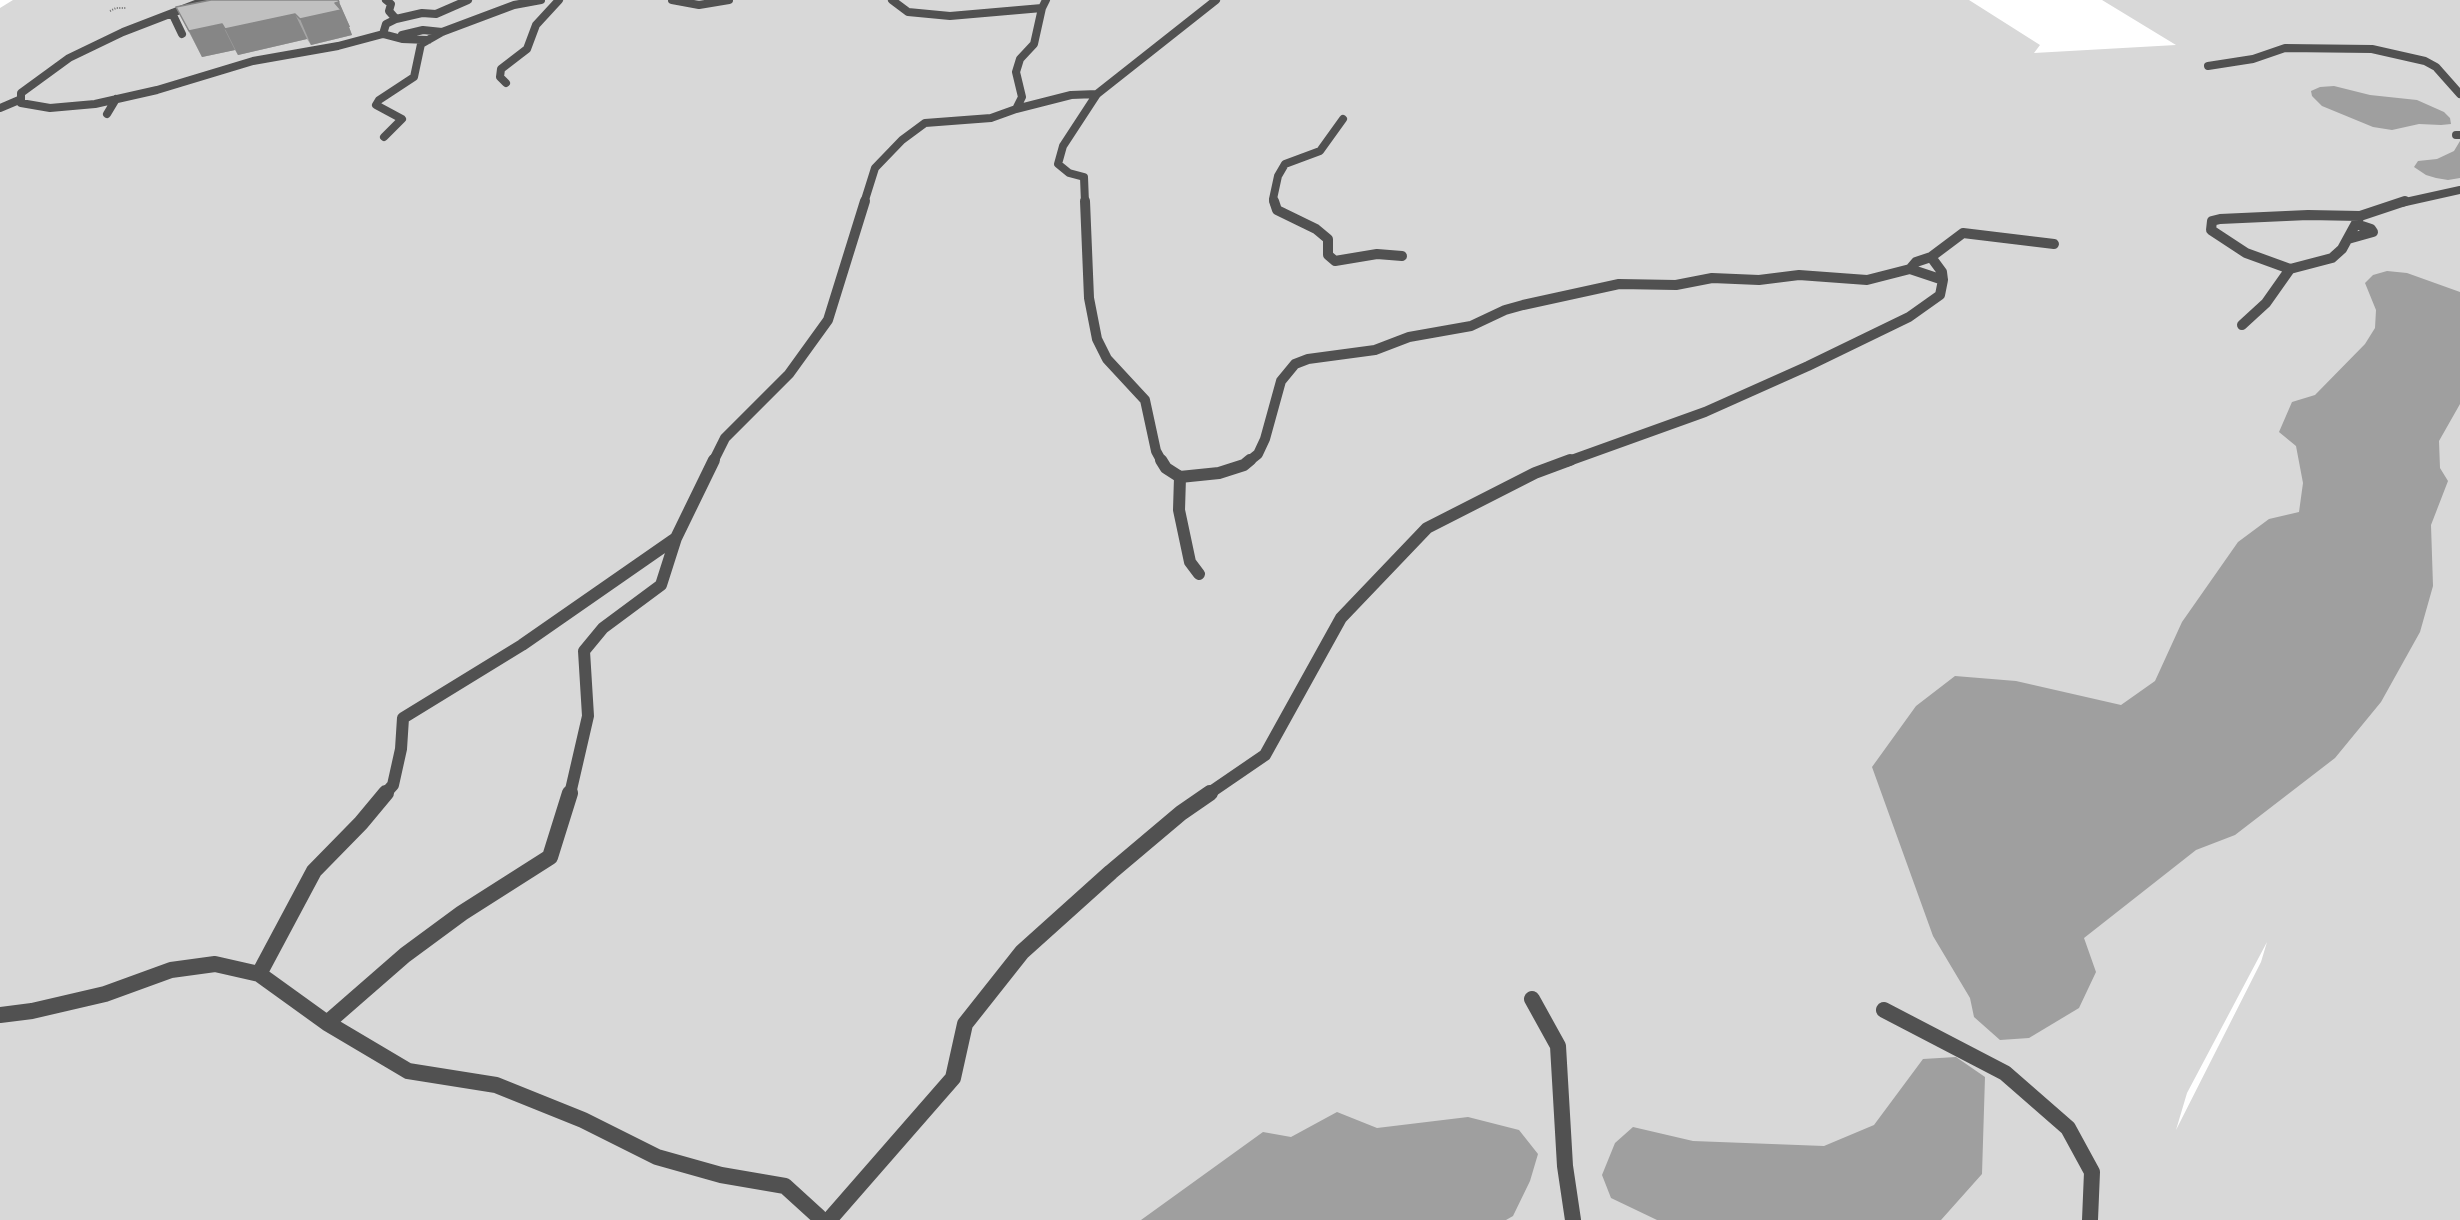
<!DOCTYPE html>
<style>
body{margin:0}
canvas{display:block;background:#fff}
</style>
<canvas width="2460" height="1220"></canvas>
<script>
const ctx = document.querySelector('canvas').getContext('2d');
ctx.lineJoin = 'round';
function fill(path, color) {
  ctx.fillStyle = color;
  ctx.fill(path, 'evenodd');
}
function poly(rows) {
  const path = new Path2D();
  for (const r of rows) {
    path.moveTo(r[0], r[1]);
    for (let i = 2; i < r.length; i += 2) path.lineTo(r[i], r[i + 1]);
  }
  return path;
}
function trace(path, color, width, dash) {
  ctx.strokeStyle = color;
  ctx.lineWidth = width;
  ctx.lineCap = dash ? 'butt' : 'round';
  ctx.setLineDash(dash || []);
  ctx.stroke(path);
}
const green = poly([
 [13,0,1969,0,2040,45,2034,53,2176,45,2102,0,2460,0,2460,1220,0,1220,0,8],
 [2267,942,2261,962,2176,1130,2187,1093]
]);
const water = poly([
 [2334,86,2370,95,2417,100,2444,112,2450,118,2451,124,2441,125,2419,124,2392,130,2373,127,2322,106,2312,96,2311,91,2320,87],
 [2460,141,2460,178,2448,180,2436,178,2426,175,2414,167,2418,161,2437,159,2454,151],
 [2387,271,2407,273,2460,292,2460,404,2439,441,2440,468,2448,481,2431,525,2433,586,2420,632,2381,702,2335,758,2235,835,2196,850,2084,938,2096,972,2079,1008,2029,1038,2000,1040,1974,1017,1970,998,1933,936,1872,767,1916,706,1955,676,2016,681,2121,705,2155,681,2182,622,2238,542,2269,519,2299,512,2303,483,2296,446,2279,432,2292,402,2315,395,2365,344,2375,328,2376,310,2365,283,2373,275],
 [1956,1057,1985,1077,1982,1174,1941,1220,1657,1220,1611,1198,1602,1175,1615,1143,1633,1127,1693,1141,1824,1146,1874,1125,1923,1059],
 [1337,1112,1377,1128,1468,1117,1519,1130,1538,1154,1530,1181,1513,1216,1506,1220,1141,1220,1263,1132,1291,1137]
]);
const path = poly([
 [110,11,116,8,126,8]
]);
const serviceFar3 = poly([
 [206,0,123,32,69,58,21,93,21,103,50,108,95,104,157,90,253,61,338,46,383,34,402,39,428,40],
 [386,0,391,4,389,11,396,19],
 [672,0,699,5,729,0],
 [892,0,908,12,950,16,1042,8,1046,0],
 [172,13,182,34],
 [383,34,386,24,396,19,422,13,436,14,468,0],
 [402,35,423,30,442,32],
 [2208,66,2253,59,2285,48,2372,49,2425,61,2436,67,2460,94],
 [506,83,500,77,501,69,527,49,536,25,559,0],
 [0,108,19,100],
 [1016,109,1071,95,1097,94],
 [107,114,116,99],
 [2456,135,2460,135],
 [384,137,402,119,376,105,379,100,414,77,421,44,442,32,514,5,541,0],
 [864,203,875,168,902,140,925,123,991,118,1016,109,1022,97,1016,72,1020,59,1034,44,1042,8],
 [1085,203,1084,177,1069,173,1058,164,1063,146,1097,94,1216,0],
 [1274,203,1273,199,1278,176,1285,164,1320,151,1343,119],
 [2401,203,2460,190]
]);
const serviceFar2 = poly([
 [1085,201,1089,298,1097,339,1107,359,1145,400,1156,451,1162,462],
 [1274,201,1277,210,1316,229,1328,239,1328,255,1335,261,1377,254,1402,256],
 [2308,215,2360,216,2342,249,2332,258,2290,269,2246,253,2211,230,2212,221,2220,219,2308,215],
 [2360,216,2405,201],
 [2348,239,2373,232,2371,229,2356,224],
 [1931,257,1963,233,2054,244],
 [1910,269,1916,262,1931,257,1942,272,1943,280],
 [2242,325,2266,303,2290,269],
 [713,462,725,438,789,374,828,320,865,201],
 [1248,462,1258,454,1265,439,1281,381,1295,364,1308,359,1375,350,1409,337,1471,326,1505,310,1523,305,1619,284,1676,285,1712,278,1759,280,1799,275,1867,280,1910,269,1943,280,1940,295,1909,317,1808,366,1705,412,1566,462]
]);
const serviceFar1 = poly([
 [1161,460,1166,468,1180,477,1179,510,1190,562,1199,574],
 [1180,477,1219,473,1244,465,1250,460],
 [385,794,393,785,401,749,403,718,522,645,676,538],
 [570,794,588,716,584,651,603,628,661,585,676,538,714,460],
 [1208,794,1265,755,1341,618,1427,528,1535,473,1570,460]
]);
const service = poly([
 [259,974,314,871,361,823,386,793],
 [1532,999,1558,1046,1565,1166,1573,1220],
 [1884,1010,2005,1073,2068,1128,2092,1172,2090,1220],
 [0,1015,32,1011,105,994,171,970,215,964,259,974,327,1023,408,1071,496,1085,583,1120,657,1157,721,1175,785,1186,819,1217,819,1220],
 [327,1023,405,955,462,913,550,857,570,793],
 [829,1220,953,1078,965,1024,1022,952,1111,872,1181,813,1210,793]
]);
const wall = poly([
 [338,0,350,27,349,27,352,35,311,45,307,39,238,55,235,50,202,57,176,7]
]);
const shadedWall = poly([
 [339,2,350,27,349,27,352,35,311,45,300,19,335,3],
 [295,14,307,39,238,55,225,29],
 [222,24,235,50,202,57,189,31]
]);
const building = poly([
 [211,0,338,0,339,2,335,3,341,10,300,19,295,14,225,29,222,24,189,31,176,7,211,0]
]);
fill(green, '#d8d8d8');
fill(water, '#9f9f9f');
trace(path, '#737373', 2, [1, 1.5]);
trace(serviceFar3, '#515151', 8);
trace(serviceFar2, '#515151', 10);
trace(serviceFar1, '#515151', 12);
trace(service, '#515151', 16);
fill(wall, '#a5a5a5');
fill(shadedWall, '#868686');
fill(building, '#c0c0c0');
trace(building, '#868686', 1.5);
</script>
